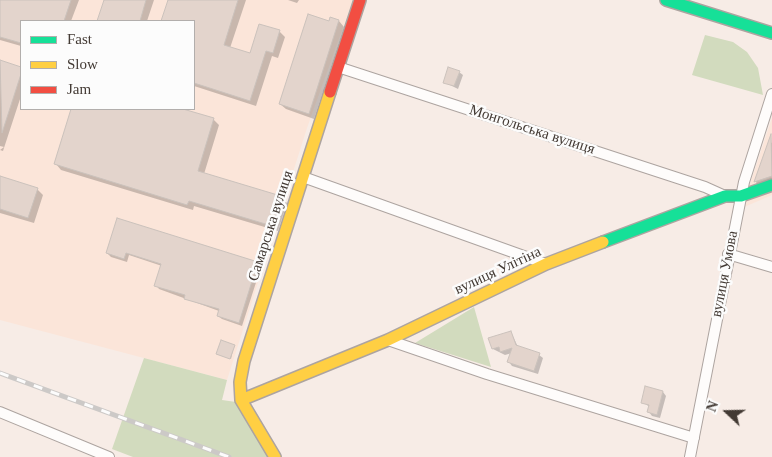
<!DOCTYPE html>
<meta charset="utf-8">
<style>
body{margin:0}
#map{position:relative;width:772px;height:457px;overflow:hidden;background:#f7ece6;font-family:Georgia,serif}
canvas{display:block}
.legend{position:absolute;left:20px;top:20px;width:175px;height:90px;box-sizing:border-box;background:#fcfcfc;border:1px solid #b2aeac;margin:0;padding:6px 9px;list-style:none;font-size:15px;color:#433a34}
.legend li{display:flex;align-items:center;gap:10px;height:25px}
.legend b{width:25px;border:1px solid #b2aeac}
.north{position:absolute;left:702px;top:387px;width:50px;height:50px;-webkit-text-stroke:4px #fcfcfc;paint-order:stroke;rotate:291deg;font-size:14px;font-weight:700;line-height:20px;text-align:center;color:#433a34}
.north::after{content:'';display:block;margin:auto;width:18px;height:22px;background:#433a34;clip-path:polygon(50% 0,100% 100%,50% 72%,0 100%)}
</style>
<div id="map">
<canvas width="772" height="457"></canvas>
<ul class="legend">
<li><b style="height:6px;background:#16e098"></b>Fast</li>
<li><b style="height:6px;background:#ffcf43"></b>Slow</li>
<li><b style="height:6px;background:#f24e42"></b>Jam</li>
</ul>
<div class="north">N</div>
</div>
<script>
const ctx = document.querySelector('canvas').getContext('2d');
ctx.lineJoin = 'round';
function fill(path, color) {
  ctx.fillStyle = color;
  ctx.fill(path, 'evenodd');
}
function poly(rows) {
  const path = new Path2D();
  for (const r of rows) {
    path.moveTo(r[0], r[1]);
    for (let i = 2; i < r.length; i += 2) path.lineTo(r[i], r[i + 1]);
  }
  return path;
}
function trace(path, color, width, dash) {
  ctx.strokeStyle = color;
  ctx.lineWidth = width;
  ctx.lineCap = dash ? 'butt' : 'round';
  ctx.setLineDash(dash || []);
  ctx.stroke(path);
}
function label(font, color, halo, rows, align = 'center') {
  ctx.font = font + ' Georgia,serif';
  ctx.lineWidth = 5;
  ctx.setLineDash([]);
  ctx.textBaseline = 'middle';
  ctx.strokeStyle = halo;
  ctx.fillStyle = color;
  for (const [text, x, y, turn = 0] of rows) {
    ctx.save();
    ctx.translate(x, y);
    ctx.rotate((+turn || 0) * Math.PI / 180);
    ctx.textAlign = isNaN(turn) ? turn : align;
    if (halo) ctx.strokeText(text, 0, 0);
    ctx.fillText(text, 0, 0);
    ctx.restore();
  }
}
const built = poly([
 [0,0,353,0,307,128,227,380,0,320],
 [21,21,194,21,194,109,21,109],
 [772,118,772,195,742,208]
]);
const green = poly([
 [705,35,733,42,747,52,758,68,763,95,692,75],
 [474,307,491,367,415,343],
 [144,358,227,380,222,400,236,402,272,457,133,457,112,449]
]);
const shadow = poly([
 [0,0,79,0,71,21,21,21,21,46,0,40],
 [105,0,154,0,147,21,99,21],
 [169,0,246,0,230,48,251,55,279,31,285,37,278,58,272,56,256,106,194,86,194,21,163,21],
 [288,0,299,0,297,3],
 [331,19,339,21,344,27,314,119,286,109,280,104],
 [0,61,21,68,21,96,3,151,0,150,4,147,0,146],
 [459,72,463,75,458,89,444,82],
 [72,109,179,109,213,119,219,125,204,174,281,197,287,203,278,231,194,206,193,210,61,170,56,164],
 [769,142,772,143,772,183,760,187,755,181],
 [0,177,37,189,43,195,34,223,0,213],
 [117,220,257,263,261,267,242,326,222,319,218,316,219,311,159,289,156,285,162,266,129,255,127,262,111,257,107,253],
 [511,332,518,347,539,355,543,358,538,374,512,366,509,362,512,353,505,355,493,349,490,339],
 [234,346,231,359,217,354],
 [663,392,666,396,660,418,652,416,649,412,650,407,642,402]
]);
const building = poly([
 [0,0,71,0,64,21,21,21,21,43,0,37,0,0],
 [104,0,146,0,140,21,97,21,104,0],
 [168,0,238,0,224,45,250,53,259,24,280,30,273,53,266,51,250,101,194,83,194,21,161,21,168,0],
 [308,14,329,21,330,17,339,20,309,114,279,104,308,14],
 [0,60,21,67,21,74,2,133,0,60],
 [448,67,460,71,454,86,443,83,448,67],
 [71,109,183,109,214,118,198,171,281,196,272,226,189,201,187,205,54,164,71,109],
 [771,134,772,176,754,182,771,134],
 [0,176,38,188,28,218,0,209,0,176],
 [117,218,258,262,239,323,217,316,219,309,184,299,185,295,154,286,161,264,126,253,124,259,106,253,117,218],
 [511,331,516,345,540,353,534,371,507,362,512,348,500,352,499,347,492,349,488,338,511,331],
 [221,340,235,345,230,359,216,354,221,340],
 [645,386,663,391,657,415,647,412,649,405,641,403,645,386]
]);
const street = poly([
 [338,67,705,187,725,196],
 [303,177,546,264],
 [728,254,772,267],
 [388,340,487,374,694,438],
 [0,412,109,457],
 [690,457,744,182,772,94]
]);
const fast = poly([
 [666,0,772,33],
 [603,242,725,196,741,196,772,185]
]);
const slow = poly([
 [241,400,388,340,546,264,603,242],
 [275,457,241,400,240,382,244,361,330,92]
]);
const jam = poly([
 [330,92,360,0]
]);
const rail = poly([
 [0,373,229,457]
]);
const streetNames = [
 ["Монгольська вулиця",532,130,18],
 ["Самарська вулиця",271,226,-72],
 ["вулиця Улітіна",498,271,-25],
 ["вулиця Умова",725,274,-79]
];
fill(built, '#fbe5d9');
fill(green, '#d2dbbe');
fill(shadow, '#0003');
fill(building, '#e3d4cc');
trace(building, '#cbc2bc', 1);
trace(street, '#ada4a0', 12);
trace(fast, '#ada4a0', 14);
trace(slow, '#ada4a0', 14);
trace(jam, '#ada4a0', 14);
trace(street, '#fefcfb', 10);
trace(fast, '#16e098', 11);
trace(slow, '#ffcf43', 11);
trace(jam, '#f24e42', 11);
trace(rail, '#ccc9c7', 5);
trace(rail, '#fcfcfc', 3, [9]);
label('15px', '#433a34', '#fcfcfc', streetNames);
</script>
